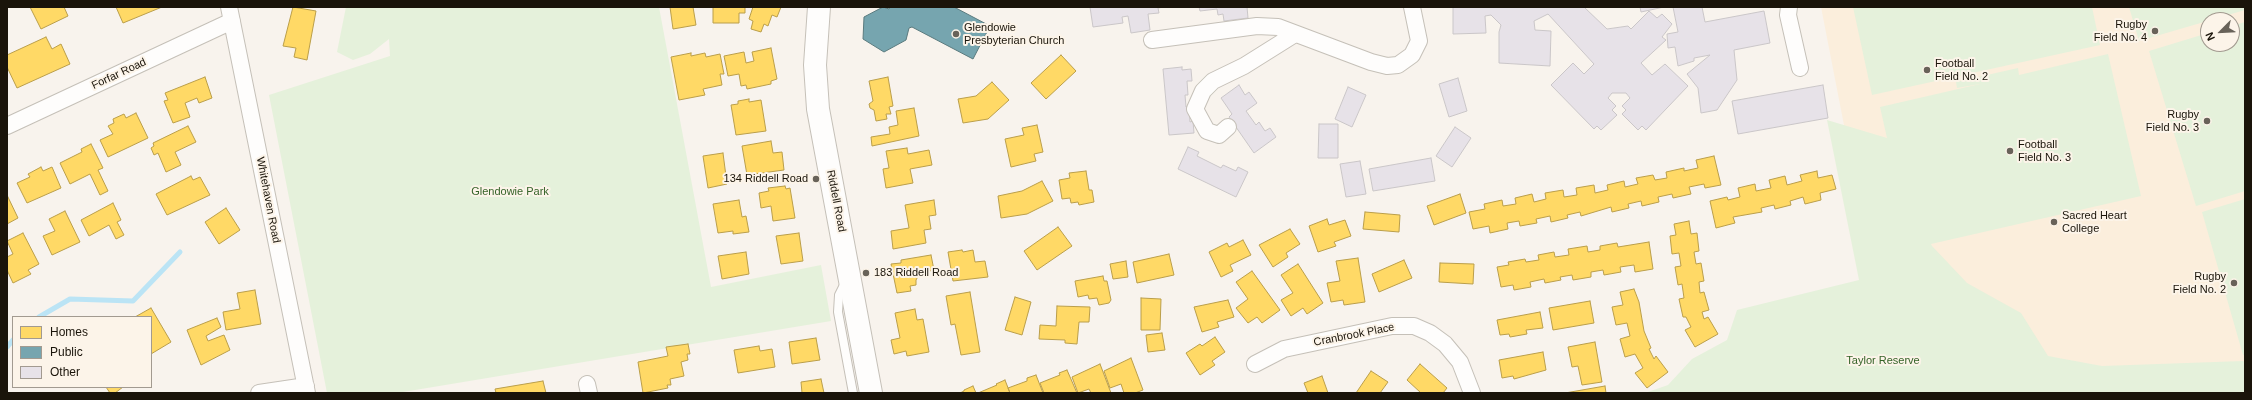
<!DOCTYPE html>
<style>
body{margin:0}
#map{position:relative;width:2252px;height:400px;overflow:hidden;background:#f8f3ed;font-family:Helvetica,sans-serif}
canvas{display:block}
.frame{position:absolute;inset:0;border:8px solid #1a140a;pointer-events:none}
.legend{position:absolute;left:12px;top:316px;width:140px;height:72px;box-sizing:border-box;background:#fcf4e9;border:1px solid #a29a90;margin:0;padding:5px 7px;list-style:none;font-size:12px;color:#1a140a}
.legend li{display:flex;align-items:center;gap:8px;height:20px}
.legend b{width:20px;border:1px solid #a29a90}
.north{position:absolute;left:2200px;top:12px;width:40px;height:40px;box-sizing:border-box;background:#fcf4e9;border:1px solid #a29a90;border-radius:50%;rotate:246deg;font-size:11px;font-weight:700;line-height:16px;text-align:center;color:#1a140a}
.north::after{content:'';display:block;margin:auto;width:14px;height:18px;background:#686259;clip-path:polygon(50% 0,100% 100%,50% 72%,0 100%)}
</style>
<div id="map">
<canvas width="2252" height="400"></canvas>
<div class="frame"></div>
<ul class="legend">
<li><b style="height:11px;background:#ffd966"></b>Homes</li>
<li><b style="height:11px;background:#76a5af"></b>Public</li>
<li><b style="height:11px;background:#e7e2e8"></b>Other</li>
</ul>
<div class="north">N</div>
</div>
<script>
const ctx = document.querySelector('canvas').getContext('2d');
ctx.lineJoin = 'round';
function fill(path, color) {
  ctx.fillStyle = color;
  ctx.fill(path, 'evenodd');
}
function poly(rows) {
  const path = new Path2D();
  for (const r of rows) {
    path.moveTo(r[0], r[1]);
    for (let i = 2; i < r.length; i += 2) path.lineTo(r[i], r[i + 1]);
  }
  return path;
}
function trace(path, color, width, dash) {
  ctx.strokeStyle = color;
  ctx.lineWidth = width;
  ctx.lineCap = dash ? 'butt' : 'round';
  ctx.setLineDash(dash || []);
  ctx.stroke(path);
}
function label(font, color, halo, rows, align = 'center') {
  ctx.font = font + ' Helvetica,sans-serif';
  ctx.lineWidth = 4;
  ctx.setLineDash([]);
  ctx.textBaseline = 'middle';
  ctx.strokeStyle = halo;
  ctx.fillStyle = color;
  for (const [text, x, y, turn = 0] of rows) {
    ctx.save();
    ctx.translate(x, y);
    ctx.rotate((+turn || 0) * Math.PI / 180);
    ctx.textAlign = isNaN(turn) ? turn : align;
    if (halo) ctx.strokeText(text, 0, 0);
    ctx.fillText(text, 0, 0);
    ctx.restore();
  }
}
const built = poly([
 [1821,7,2245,7,2245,393,1883,326],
 [2208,20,2232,20,2232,44,2208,44]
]);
const green = poly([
 [346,7,659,7,711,287,821,265,831,321,397,393,327,393,269,95,390,56,389,39,370,54,353,60,337,52],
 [1853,7,2092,7,2100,45,1872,95],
 [2129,7,2245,7,2245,10,2139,41],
 [2245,22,2245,191,2196,206,2149,51,2208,33,2208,44,2232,44,2232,26],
 [2108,54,2141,196,1931,244,1932,246,1967,283,2021,313,2048,356,2102,366,2243,361,2245,362,2245,393,1645,393,1668,385,1692,359,1727,340,1737,310,1859,280,1827,120,1887,138,1880,107,1980,84,1957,88,1956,82,2018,68,2019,75],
 [2245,199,2245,355,2243,355,2202,212]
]);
const homes = poly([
 [30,7,64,7,68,16,41,29,30,7],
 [116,7,162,7,123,23,116,7],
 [293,7,316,11,307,60,294,57,296,48,283,46,293,7],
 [670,7,693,7,696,25,673,29,670,7],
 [713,7,745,7,745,13,739,13,739,23,713,23,713,7],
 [753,7,781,7,777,17,772,15,768,26,764,24,761,32,751,29,753,21,749,19,753,7],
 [46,37,52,49,61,44,70,64,17,88,7,67,7,55,46,37],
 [771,48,777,79,771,81,771,84,747,89,746,85,741,86,739,74,728,76,724,56,744,52,746,63,754,61,752,52,771,48],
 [691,53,691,56,705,53,706,57,720,54,724,74,720,74,722,85,703,89,705,95,679,100,671,57,691,53],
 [1061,55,1076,71,1046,99,1031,83,1061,55],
 [205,77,212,98,199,103,197,98,185,103,190,117,173,123,164,101,168,100,165,93,205,77],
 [888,77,893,106,889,107,891,114,886,114,887,119,876,121,874,110,870,108,869,104,873,101,869,81,888,77],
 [992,82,1009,100,988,119,963,123,958,99,976,96,992,82],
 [749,99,749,102,761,100,766,131,736,135,731,105,738,104,738,101,749,99],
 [914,108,919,136,872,146,871,137,890,134,889,127,898,125,896,111,914,108],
 [136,113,148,138,108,157,100,140,113,134,108,126,114,123,113,119,124,114,126,118,136,113],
 [1037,125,1043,152,1034,154,1036,161,1011,167,1005,139,1024,135,1022,128,1037,125],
 [188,126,196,142,175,152,181,165,166,172,158,153,154,155,151,148,154,146,153,143,188,126],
 [771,141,773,153,782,152,784,170,747,175,742,146,771,141],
 [91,144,103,168,98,170,108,191,100,195,90,174,70,184,60,163,82,152,81,149,91,144],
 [907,148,908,154,929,150,932,165,910,169,913,183,886,188,883,169,889,168,886,151,907,148],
 [723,153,727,184,708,188,703,156,723,153],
 [1714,156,1721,185,1705,188,1704,184,1689,187,1691,194,1673,198,1672,194,1658,197,1659,202,1642,206,1641,201,1628,204,1629,208,1612,212,1611,207,1581,216,1580,212,1567,215,1568,218,1551,222,1550,216,1536,219,1537,223,1520,226,1519,221,1507,223,1508,229,1490,233,1489,226,1473,229,1469,212,1485,209,1484,204,1502,200,1503,206,1516,204,1515,198,1532,194,1534,202,1546,199,1545,193,1563,190,1564,197,1577,195,1576,188,1594,185,1595,193,1608,190,1607,185,1624,181,1625,187,1638,184,1636,178,1653,175,1655,180,1667,178,1666,172,1684,168,1684,171,1698,168,1696,160,1714,156],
 [41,167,43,171,52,167,61,188,27,203,17,183,30,177,28,174,41,167],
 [1086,171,1089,190,1092,190,1094,202,1079,205,1078,202,1071,203,1070,198,1062,199,1059,180,1070,178,1069,173,1086,171],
 [1817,171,1818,178,1832,175,1836,189,1820,193,1821,200,1805,204,1803,197,1790,201,1791,205,1775,209,1774,205,1761,208,1762,212,1733,217,1735,223,1716,228,1710,201,1727,197,1728,200,1740,197,1738,188,1755,184,1756,191,1771,188,1769,180,1785,176,1787,185,1802,181,1800,175,1817,171],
 [191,176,193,180,200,177,210,195,167,215,156,194,191,176],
 [1042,181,1053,201,1027,214,1001,218,998,196,1022,191,1042,181],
 [785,186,786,189,790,188,795,218,773,221,771,206,761,208,759,193,769,191,768,188,785,186],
 [1460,194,1466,213,1434,225,1427,206,1460,194],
 [7,195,18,218,7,224,7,195],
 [739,200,742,217,746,216,749,232,733,234,733,231,718,233,713,204,739,200],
 [934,200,936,215,929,216,931,229,924,230,926,243,893,249,891,231,909,228,905,205,934,200],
 [113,203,121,220,117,222,124,235,116,239,109,225,89,236,81,220,113,203],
 [226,208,240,230,219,244,205,222,226,208],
 [65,211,80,242,52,255,43,236,55,231,49,219,65,211],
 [1365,212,1400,215,1399,232,1363,229,1365,212],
 [1327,219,1329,225,1345,220,1351,236,1334,242,1336,246,1318,252,1309,226,1327,219],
 [1689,221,1691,234,1697,233,1699,251,1694,252,1696,264,1701,263,1704,281,1699,282,1700,293,1704,292,1709,310,1702,312,1704,319,1708,317,1718,334,1695,347,1685,330,1691,327,1686,317,1683,317,1679,299,1684,298,1682,284,1678,285,1675,267,1681,266,1679,253,1672,254,1670,236,1676,235,1674,224,1689,221],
 [1058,227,1072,246,1037,270,1024,251,1058,227],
 [1290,229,1300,244,1286,253,1288,257,1273,267,1259,245,1290,229],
 [23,233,39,264,28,270,31,274,13,283,7,270,7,257,13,254,7,241,23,233],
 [799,233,803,261,781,264,776,236,799,233],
 [1243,240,1251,255,1230,265,1233,271,1221,277,1209,252,1227,243,1229,247,1243,240],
 [1649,242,1653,269,1635,272,1634,265,1620,267,1621,272,1604,275,1603,270,1591,272,1591,277,1573,280,1572,275,1560,277,1561,280,1545,283,1544,279,1530,282,1531,287,1514,290,1513,285,1501,287,1497,267,1509,265,1508,262,1525,259,1526,262,1539,260,1538,255,1554,252,1555,257,1569,255,1568,249,1587,246,1588,252,1600,250,1600,246,1617,243,1618,247,1649,242],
 [962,250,963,252,973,250,975,262,985,261,988,277,953,281,948,252,962,250],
 [746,252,749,274,722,279,718,256,746,252],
 [1169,254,1174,275,1137,283,1133,262,1169,254],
 [931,255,934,270,920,273,916,280,916,285,910,286,911,291,897,293,891,264,901,263,901,260,931,255],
 [1358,258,1365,302,1344,305,1343,300,1331,302,1327,283,1340,281,1336,261,1358,258],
 [1404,260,1412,278,1379,292,1372,274,1404,260],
 [1126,261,1128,277,1113,279,1110,264,1126,261],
 [1440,263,1474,264,1473,284,1439,282,1440,263],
 [1298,264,1323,303,1307,314,1303,308,1291,316,1281,300,1293,293,1281,275,1298,264],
 [1252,271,1280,310,1262,323,1257,317,1248,323,1236,308,1248,299,1236,282,1252,271],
 [1103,276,1104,281,1107,281,1111,300,1109,303,1099,305,1097,298,1089,299,1088,295,1078,297,1075,281,1103,276],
 [1634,289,1639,302,1644,331,1651,348,1649,349,1654,359,1656,356,1668,372,1647,388,1635,373,1643,368,1635,354,1625,357,1620,339,1630,336,1627,323,1616,325,1612,307,1623,305,1620,292,1634,289],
 [255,290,261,324,226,330,223,312,240,309,237,293,255,290],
 [970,292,980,352,961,355,955,324,951,325,946,296,970,292],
 [1015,297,1031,302,1022,335,1005,330,1015,297],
 [1141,298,1161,299,1160,330,1141,330,1141,298],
 [1228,300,1234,317,1217,322,1219,327,1202,332,1194,307,1228,300],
 [1590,301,1594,323,1553,330,1549,308,1590,301],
 [1057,306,1090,307,1089,322,1079,322,1077,344,1065,343,1065,340,1039,339,1040,325,1056,326,1057,306],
 [151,308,171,342,151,354,151,317,135,317,151,308],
 [915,309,917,320,923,319,929,352,907,356,906,351,894,354,891,340,900,338,895,313,915,309],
 [1540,312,1543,328,1526,330,1527,334,1510,337,1509,334,1500,335,1497,320,1540,312],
 [217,318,221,327,206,336,208,341,224,335,230,350,201,365,187,330,217,318],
 [1162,333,1165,350,1148,352,1146,335,1162,333],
 [1215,337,1225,352,1212,361,1215,365,1200,375,1186,353,1200,344,1202,346,1215,337],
 [816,338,820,360,792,364,789,342,816,338],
 [1595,342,1602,382,1582,385,1578,366,1572,367,1568,347,1595,342],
 [688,344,690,354,687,354,688,360,681,362,684,376,670,379,671,385,667,385,668,388,643,393,638,362,668,356,666,347,688,344],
 [759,346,760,351,772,349,775,367,738,373,734,350,759,346],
 [1543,352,1546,370,1514,379,1513,376,1502,378,1499,360,1543,352],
 [1131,358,1143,390,1135,393,1124,393,1121,384,1110,388,1104,371,1131,358],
 [1100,364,1111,393,1091,393,1089,389,1078,393,1072,377,1100,364],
 [1420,364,1447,388,1443,393,1421,393,1407,380,1420,364],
 [1067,370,1077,393,1044,393,1040,383,1060,375,1059,373,1067,370],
 [1371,371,1388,382,1380,393,1356,393,1371,371],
 [1036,375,1043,393,1010,393,1008,388,1027,381,1027,378,1036,375],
 [1322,376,1328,393,1308,393,1304,383,1322,376],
 [821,379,824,393,802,393,801,382,821,379],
 [1005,380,1010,393,978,393,997,385,996,384,1005,380],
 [543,381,546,393,496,393,495,389,543,381],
 [973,386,976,393,960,393,964,391,964,390,973,386],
 [1605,386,1606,393,1565,393,1605,386],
 [106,387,123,387,115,393,110,393,106,387]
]);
const public = poly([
 [883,7,889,9,890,7,954,7,990,26,973,59,912,27,909,28,906,40,884,52,863,39,864,17,883,7]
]);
const stream = poly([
 [39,317,70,299,133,301,180,252],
 [7,347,13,340]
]);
const building = poly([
 [1090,7,1164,7,1158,8,1159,13,1148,14,1150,30,1131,33,1128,16,1122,17,1123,23,1093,27,1090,7],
 [1199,7,1247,7,1248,18,1224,21,1223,14,1218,15,1217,9,1200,11,1199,7],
 [1453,7,1584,7,1607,29,1628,26,1631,29,1649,11,1657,18,1662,14,1672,24,1662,37,1666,40,1641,63,1652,75,1665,64,1688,86,1646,130,1642,126,1638,130,1622,114,1626,110,1622,106,1630,98,1626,93,1612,93,1608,98,1616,106,1612,110,1617,115,1601,130,1597,126,1594,129,1551,85,1573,63,1584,74,1594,64,1548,14,1534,21,1535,30,1551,31,1550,66,1499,63,1499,32,1501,25,1491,15,1485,16,1486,33,1453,34,1453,7],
 [1640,7,1664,7,1641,12,1640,7],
 [1673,7,1702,7,1705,22,1764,11,1770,43,1734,50,1737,80,1717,110,1701,113,1698,88,1687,74,1710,55,1694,58,1694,61,1678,66,1675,47,1668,48,1667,34,1678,32,1673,7],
 [1182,67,1182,70,1191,69,1192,81,1187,81,1188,95,1185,95,1186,107,1189,107,1190,122,1193,121,1194,133,1169,135,1163,69,1182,67],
 [1458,78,1467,111,1449,117,1439,84,1458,78],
 [1239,85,1245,95,1249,92,1257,103,1246,111,1256,125,1259,122,1265,131,1270,128,1276,137,1254,153,1229,117,1232,114,1221,98,1239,85],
 [1823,85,1828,118,1738,134,1732,101,1823,85],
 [1348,87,1366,95,1352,127,1335,119,1348,87],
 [1319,124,1338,124,1338,158,1318,158,1319,124],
 [1455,127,1471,138,1452,167,1436,156,1455,127],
 [1188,147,1199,152,1197,156,1221,168,1223,165,1236,171,1238,167,1248,172,1236,197,1178,169,1188,147],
 [1431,158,1435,181,1373,191,1369,169,1431,158],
 [1360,161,1366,194,1346,197,1340,164,1360,161]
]);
const lane = poly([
 [846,281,839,295,838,312,853,393]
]);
const street = poly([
 [229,7,307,393],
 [1789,7,1788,15,1800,68],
 [1152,40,1257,26,1278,27,1371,62,1387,66,1398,65,1412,55,1419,41,1412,7],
 [7,126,232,21],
 [1228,127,1219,135,1207,131,1195,109,1203,91,1213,81,1244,66,1295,34],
 [1255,364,1284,349,1392,326,1414,326,1430,333,1445,344,1460,362,1472,393],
 [587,384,589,393],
 [259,393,306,386]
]);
const secondary = poly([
 [819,7,815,65,818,109,871,393]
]);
const markers = [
 [2155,31,4,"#686259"],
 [956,34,4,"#686259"],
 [1927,70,4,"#686259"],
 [2207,121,4,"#686259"],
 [2010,151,4,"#686259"],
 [816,179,4,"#686259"],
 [2054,222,4,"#686259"],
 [866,273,4,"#686259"],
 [2234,283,4,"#686259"]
];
const poiNames = [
 ["Rugby",2147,25,"right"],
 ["Field No. 4",2147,38,"right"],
 ["Glendowie",964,28],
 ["Presbyterian Church",964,41],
 ["Football",1935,64],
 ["Field No. 2",1935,77],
 ["Rugby",2199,115,"right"],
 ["Field No. 3",2199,128,"right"],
 ["Football",2018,145],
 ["Field No. 3",2018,158],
 ["134 Riddell Road",808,179,"right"],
 ["Sacred Heart",2062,216],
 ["College",2062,229],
 ["183 Riddell Road",874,273],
 ["Rugby",2226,277,"right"],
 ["Field No. 2",2226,290,"right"]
];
const streetNames = [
 ["Forfar Road",119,74,-25],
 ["Whitehaven Road",268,200,79],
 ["Riddell Road",836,201,79],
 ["Cranbrook Place",1354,335,-11]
];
const parkNames = [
 ["Glendowie Park",510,192],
 ["Taylor Reserve",1883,361]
];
fill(built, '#fbeedc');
fill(green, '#e5f1db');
fill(homes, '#ffd966');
trace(homes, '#ba9e4a', 1);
fill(public, '#76a5af');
trace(public, '#5a7a7e', 1);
trace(stream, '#bbe4f5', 5);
fill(building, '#e7e2e8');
trace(building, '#cac6c8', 1);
trace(lane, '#c5c0b8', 10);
trace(street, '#c5c0b8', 18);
trace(secondary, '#c5c0b8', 24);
trace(lane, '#fefdfc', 8);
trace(street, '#fefdfc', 16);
trace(secondary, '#fefdfc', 22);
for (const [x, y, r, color] of markers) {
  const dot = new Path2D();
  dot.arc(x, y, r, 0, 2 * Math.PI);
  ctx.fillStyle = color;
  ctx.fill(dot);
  trace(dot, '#fcf4e9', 1.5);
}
label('11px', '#1a140a', '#fcf4e9', poiNames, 'left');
label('11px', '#1a140a', '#fcf4e9', streetNames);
label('11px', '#356328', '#fcf4e9', parkNames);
</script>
